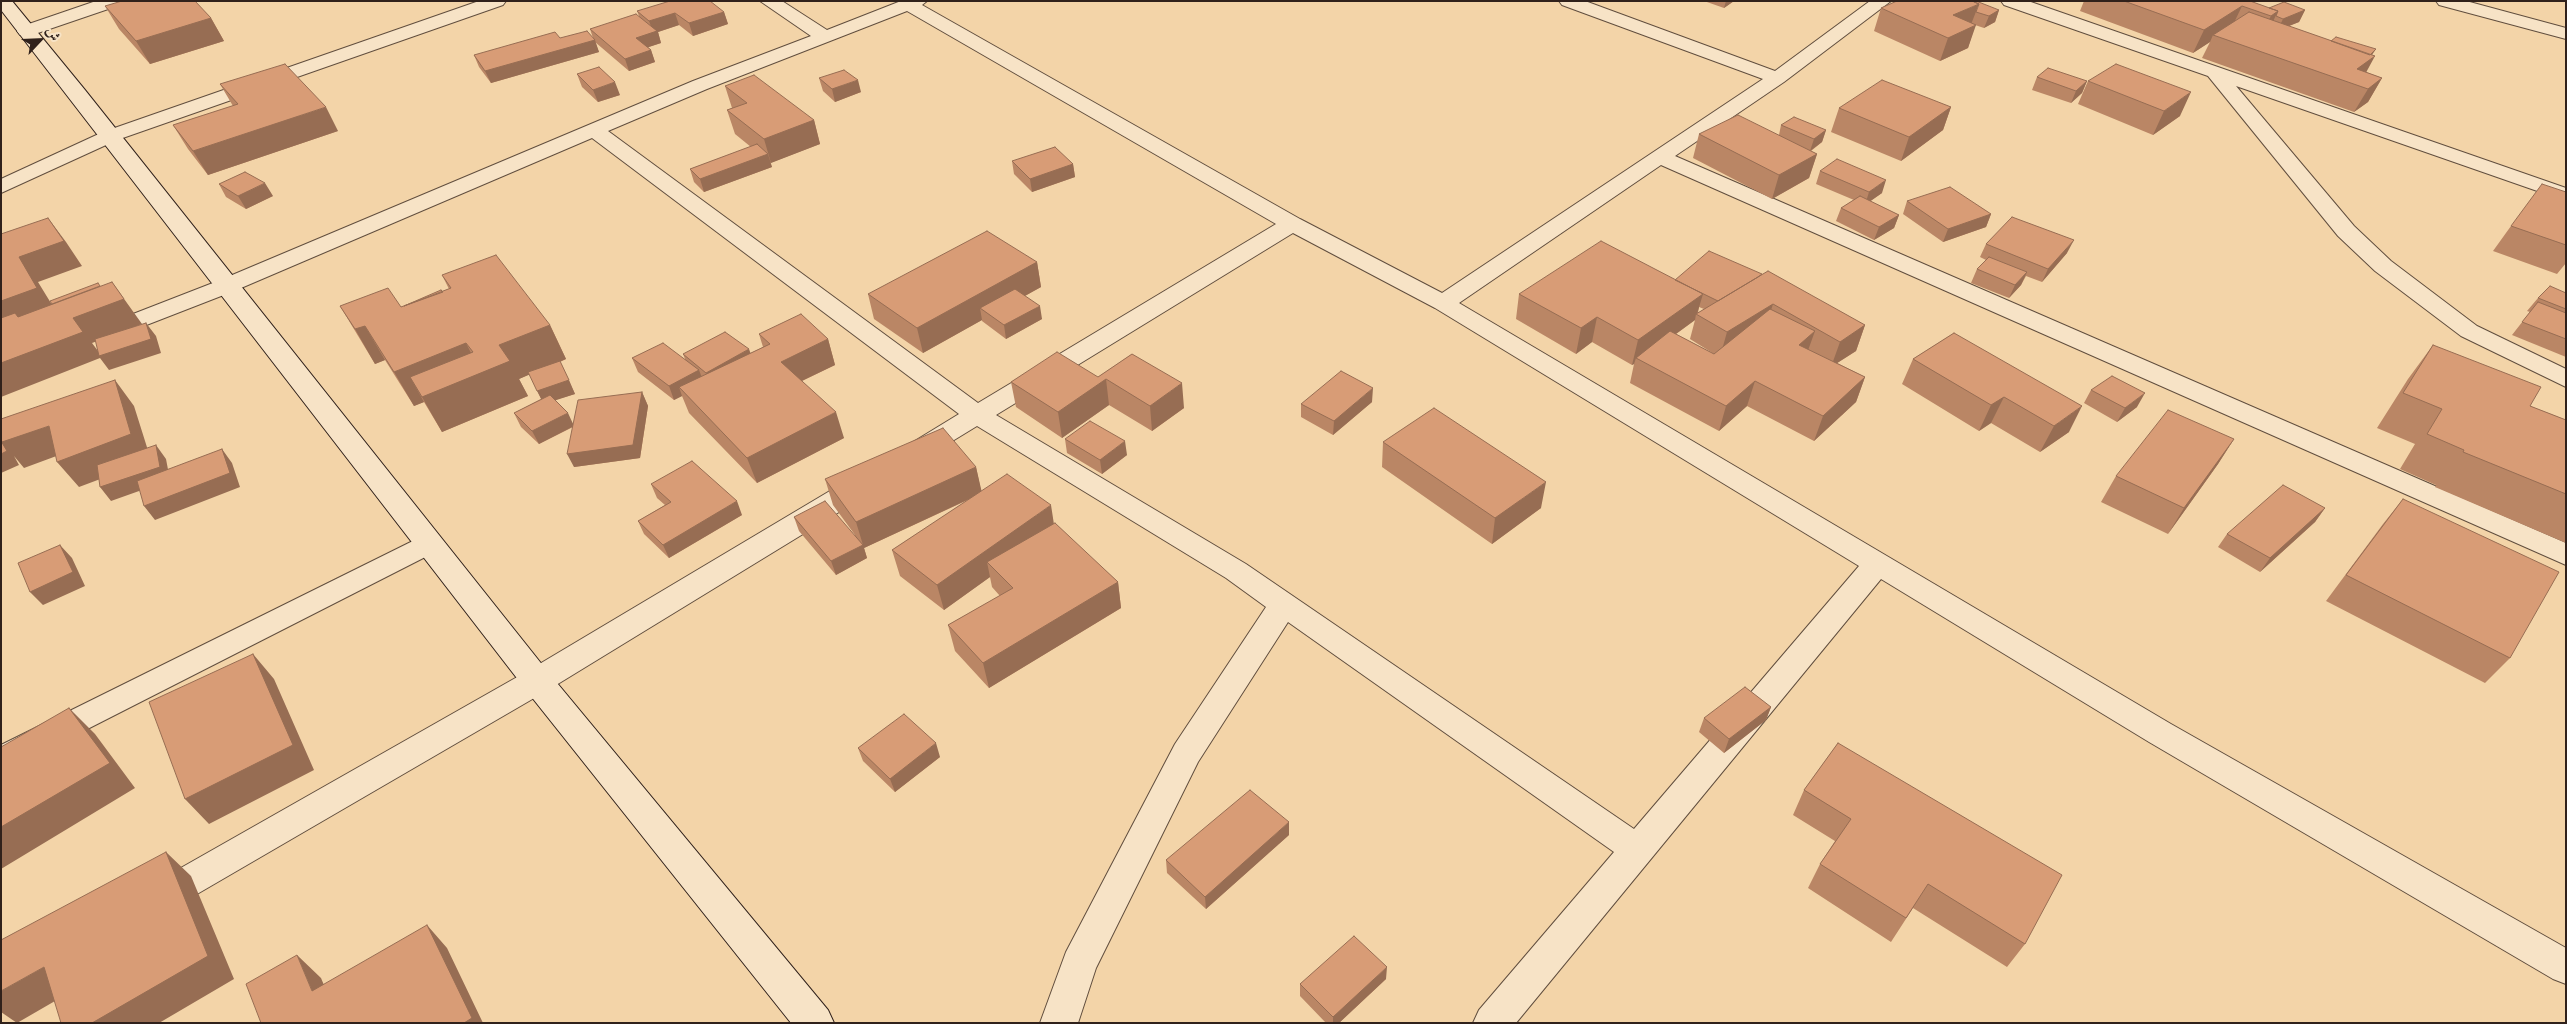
<!DOCTYPE html>
<meta charset="utf-8">
<style>
body{margin:0}
#map{position:relative;width:2567px;height:1024px;overflow:hidden;background:#f3d4a8;font-family:"Gentium Book Plus",Amiri,serif}
canvas{display:block}
.frame{position:absolute;inset:0;border:2px solid #30211b;pointer-events:none}
.north{position:absolute;left:15px;top:15px;width:50px;height:50px;-webkit-text-stroke:4px #f7e3c6;paint-order:stroke;rotate:65deg;font-size:14px;font-weight:700;line-height:20px;text-align:center;color:#30211b}
.north::after{content:'';display:block;margin:auto;width:18px;height:22px;background:#30211b;clip-path:polygon(50% 0,100% 100%,50% 72%,0 100%)}
</style>
<div id="map">
<canvas width="2567" height="1024"></canvas>
<div class="frame"></div>
<div class="north">ش</div>
</div>
<script>
const ctx = document.querySelector('canvas').getContext('2d');
ctx.lineJoin = 'round';
function poly(rows) {
  const path = new Path2D();
  for (const r of rows) {
    path.moveTo(r[0], r[1]);
    for (let i = 2; i < r.length; i += 2) path.lineTo(r[i], r[i + 1]);
  }
  return path;
}
function trace(path, color, width, dash) {
  ctx.strokeStyle = color;
  ctx.lineWidth = width;
  ctx.lineCap = dash ? 'butt' : 'round';
  ctx.setLineDash(dash || []);
  ctx.stroke(path);
}
function fill(path, color) {
  ctx.fillStyle = color;
  ctx.fill(path, 'evenodd');
}
const street = poly([
 [96,1,123,1,120,5,32,35,20,35,17,31,20,27,96,1],
 [479,1,506,1,503,5,117,140,1,193,1,179,103,132,479,1],
 [760,1,782,1,827,30,901,1,927,1,922,5,1300,219,1442,293,1763,79,1562,5,1559,1,1585,1,1775,71,1870,1,1891,1,1784,82,1675,156,2566,543,2566,565,1661,165,1459,303,2171,724,2566,948,2566,984,2553,979,2149,742,1881,579,1516,1023,1473,1023,1479,1010,1614,852,1288,622,1198,762,1096,968,1078,1023,1040,1023,1066,952,1175,744,1266,607,1226,578,977,426,923,459,914,462,905,459,901,453,905,447,959,414,592,138,234,291,113,338,105,340,97,338,93,333,97,328,218,281,693,81,811,36,760,1],
 [907,11,1276,224,978,403,608,131,707,89,907,11],
 [1293,233,1435,308,1859,566,1634,829,1246,564,996,415,1293,233],
 [2001,1,2028,1,2566,188,2566,201,2236,86,2354,226,2391,261,2477,326,2566,369,2566,387,2461,336,2375,271,2338,236,2208,76,2004,5,2001,1],
 [2436,1,2466,1,2566,28,2566,39,2439,5,2436,1],
 [865,474,875,476,878,483,875,490,548,690,173,908,161,913,149,908,143,897,149,886,526,672,855,476,865,474],
 [429,533,439,536,443,543,439,550,1,773,1,745,429,533]
]);
const secondary = poly([
 [1,1,12,1,85,90,548,672,828,1010,834,1023,791,1023,526,690,1,10,1,1]
]);
const wall = poly([
 [1704,1,1734,1,1724,8],
 [2084,1,2250,1,2269,8,2305,10,2299,22,2288,26,2372,55,2366,72,2382,78,2368,102,2354,112,2202,58,2210,42,2193,53,2080,11],
 [105,6,211,18,224,41,150,64,119,29],
 [1881,8,1999,10,1995,22,1984,28,1975,25,1968,48,1940,61,1874,31],
 [637,11,724,12,728,24,693,36,679,25,658,32,661,43,648,47,651,50,655,62,629,71,595,42,599,52,491,83,479,67,474,55,560,38,593,38,590,29,639,16],
 [577,74,620,95,598,102,582,87],
 [2037,77,2087,81,2082,93,2071,103,2032,90],
 [819,78,861,92,835,102,823,91],
 [2088,81,2180,116,2153,135,2078,104],
 [220,84,338,131,208,175,188,149,173,125,233,106],
 [725,86,814,120,820,144,770,163,772,167,704,192,694,182,690,169,751,147,735,134,727,110,732,108],
 [1951,107,1943,130,1901,161,1831,132,1839,108],
 [1781,125,1826,130,1822,142,1811,151,1817,154,1809,178,1772,199,1693,158,1699,134,1779,135],
 [1012,161,1073,164,1075,177,1032,192,1014,174],
 [1820,171,1882,193,1870,201,1899,215,1894,228,1874,240,1836,221,1841,208,1854,200,1816,184],
 [219,184,273,196,246,209,226,197],
 [2566,192,2566,263,2557,274,2493,251,2511,226],
 [1907,201,1991,214,1986,227,1943,242,1903,214],
 [1986,244,2067,253,2042,282,2026,276,2021,285,2009,298,1971,283,1977,269,1986,260,1980,257],
 [1037,262,1041,287,1025,296,1042,319,1006,339,982,321,982,320,923,353,874,319,868,294],
 [442,275,550,325,566,359,560,362,575,394,555,400,573,424,642,392,648,406,640,458,574,467,573,427,539,444,521,427,514,413,541,399,530,374,519,379,528,396,442,432,424,402,414,406,385,360,375,364,340,306,401,307,449,289],
 [1761,275,1865,325,1856,351,1837,363,1865,377,1856,402,1814,441,1747,406,1719,431,1630,383,1634,364,1632,365,1592,342,1576,354,1516,319,1519,294,1675,280],
 [1699,307,1704,309,1698,313],
 [1695,320,1690,339,1714,354,1676,334],
 [2566,293,2566,357,2512,335,2530,312,2527,311,2538,298],
 [1954,333,2069,432,2040,452,1991,423,1979,431,1902,384,1913,359],
 [759,334,828,339,835,365,802,381,844,438,757,483,689,413,682,396,674,400,638,372,632,358,685,359,683,354,751,353,763,347],
 [2433,345,2530,406,2566,420,2566,543,2435,487,2436,485,2400,469,2415,444,2377,428,2408,379],
 [1132,354,1184,408,1152,431,1109,405,1062,438,1016,407,1011,382,1098,377],
 [2091,390,2137,407,2117,422,2084,403],
 [1372,402,1333,435,1301,417,1301,404],
 [1065,439,1127,455,1102,474,1067,453],
 [2234,439,2218,464,2168,534,2101,502,2116,476],
 [1383,442,1541,508,1492,544,1382,467],
 [976,467,981,491,1054,524,1118,582,1121,608,989,688,955,651,948,625,1000,596,992,587,990,577,944,610,900,576,892,550,970,499,864,548,867,558,836,575,799,531,794,517,855,535,833,505,825,479],
 [651,484,742,515,669,558,644,534,638,521,665,505,657,498],
 [2403,499,2510,658,2485,683,2326,601,2383,524],
 [2325,508,2315,522,2260,572,2218,547,2227,534],
 [1771,707,1766,720,1724,753,1699,732,1704,718],
 [1838,743,2025,944,2007,967,1913,908,1891,942,1808,888,1820,864,1835,841,1793,815,1804,790],
 [858,748,940,757,895,792,863,761],
 [1289,835,1206,909,1167,873,1166,860],
 [1386,979,1339,1023,1326,1023,1300,996,1300,984]
]);
const shadedWall = poly([
 [1726,1,1734,1,1724,8],
 [1979,4,1970,27,1953,15],
 [2242,6,2231,29,2213,35,2210,42,2193,53,2204,30],
 [1999,10,1995,22,1984,28,1989,16],
 [2305,10,2299,22,2277,31,2283,19],
 [2278,11,2267,34,2259,38,2271,16],
 [724,12,728,24,693,36,689,23],
 [675,13,679,25,658,32,661,43,640,50,636,38,653,32,649,21],
 [211,18,224,41,150,64,136,41],
 [1976,25,1968,48,1940,61,1948,38],
 [595,40,599,52,491,83,485,71],
 [2376,49,2368,61,2375,56,2362,80,2357,69],
 [651,50,655,62,629,71,625,59],
 [2382,78,2368,102,2354,112,2368,89],
 [858,80,861,92,835,102,832,89],
 [2087,81,2082,93,2071,103,2076,91],
 [615,82,620,95,598,102,593,90],
 [2191,92,2180,116,2153,135,2164,111],
 [326,107,338,131,208,175,193,151],
 [1951,107,1943,130,1901,161,1909,137],
 [814,120,820,144,771,163,764,139],
 [1826,130,1822,142,1810,151,1814,139],
 [768,154,772,167,704,192,700,179],
 [1817,154,1809,178,1772,199,1779,175],
 [1073,164,1075,177,1032,192,1030,179],
 [1886,180,1882,193,1865,205,1869,192],
 [265,183,273,196,246,209,238,196],
 [1991,214,1986,227,1943,242,1948,229],
 [1899,215,1894,228,1874,240,1879,227],
 [48,218,66,242,82,266,38,282,57,313,1,334,1,301,19,257],
 [2074,240,2067,253,2042,282,2048,269],
 [1037,262,1041,287,990,315,980,308,982,320,923,353,917,328],
 [2027,272,2021,285,2009,298,2015,285],
 [112,282,142,324,92,343,101,355,146,323,156,336,161,353,109,370,100,358,1,397,1,363],
 [1703,294,1697,314,1696,314,1695,320,1640,360,1636,358,1634,364,1632,365,1638,340],
 [1773,304,1765,329,1720,357,1727,332],
 [1040,306,1042,319,1006,339,1004,325],
 [1597,317,1592,342,1576,354,1581,328],
 [550,325,566,359,519,379,528,396,442,432,422,397,410,377,424,402,414,406,394,372,466,343,481,373,499,345],
 [1865,325,1856,351,1831,367,1840,342],
 [365,326,385,360,375,364,355,329],
 [1815,331,1806,356,1799,345],
 [828,339,835,365,789,387,781,362],
 [749,349,754,363,711,386,706,373],
 [699,370,704,383,679,387,682,396,674,400,669,386],
 [1865,377,1856,402,1814,441,1823,416],
 [1106,379,1109,405,1062,438,1058,412],
 [115,380,134,406,151,460,79,487,57,462],
 [569,380,575,394,544,404,537,391],
 [1755,381,1747,406,1719,431,1726,406],
 [1182,383,1184,408,1152,431,1150,406],
 [1373,388,1372,402,1333,435,1334,421],
 [642,392,648,406,640,458,574,467,567,454],
 [2145,393,2137,407,2117,422,2125,408],
 [2004,397,1991,423,1979,431,1991,405],
 [2082,406,2069,432,2040,452,2054,426],
 [836,412,844,438,757,483,747,458],
 [568,413,574,426,539,444,532,431],
 [49,426,70,451,24,468,14,456,19,465,1,473,1,441],
 [2234,439,2218,464,2168,534,2184,508],
 [1125,441,1127,455,1102,474,1100,460],
 [156,445,166,459,170,480,111,501,100,487],
 [222,449,232,463,240,487,155,520,144,506],
 [976,467,982,493,864,548,867,558,836,575,831,561,863,545,856,522],
 [1546,482,1541,508,1492,544,1495,518],
 [737,501,742,515,669,558,663,545],
 [1051,505,1055,531,987,562,990,577,944,610,937,585],
 [2325,508,2315,522,2260,572,2270,558],
 [60,545,72,558,85,586,43,605,30,592],
 [1118,582,1121,608,989,688,983,663],
 [253,654,274,679,314,770,209,824,185,799],
 [1771,707,1766,720,1724,753,1729,739],
 [69,708,95,734,135,788,1,869,1,827],
 [936,743,940,757,895,792,890,779],
 [1289,822,1289,835,1206,909,1205,897],
 [166,852,191,876,234,979,159,1023,92,1023],
 [427,925,447,948,483,1023,464,1023],
 [297,955,321,978,336,1014,312,991],
 [44,967,74,990,17,1023,1,1012,1,991],
 [1387,967,1386,979,1339,1023,1333,1023,1333,1017]
]);
const building = poly([
 [122,1,195,1,211,18,136,41,105,6,122,1],
 [670,1,710,1,724,12,689,23,675,13,649,21,637,11,670,1],
 [1897,1,1972,1,1979,4,1953,15,1976,25,1948,38,1881,8,1897,1],
 [1976,1,1999,10,1989,16,1976,12,1979,4,1974,2,1976,1],
 [2124,1,2250,1,2278,11,2271,16,2242,6,2204,30,2124,1],
 [2284,2,2305,10,2283,19,2276,16,2278,11,2269,8,2284,2],
 [2249,12,2375,56,2357,69,2382,78,2368,89,2213,35,2249,12],
 [636,14,657,31,636,38,651,50,625,59,590,29,636,14],
 [587,31,595,40,485,71,474,55,555,32,560,38,587,31],
 [2336,37,2376,49,2370,55,2331,41,2336,37],
 [285,64,326,107,193,151,173,125,238,104,220,84,285,64],
 [2116,64,2191,92,2164,111,2088,81,2116,64],
 [599,67,615,82,593,90,577,74,599,67],
 [2048,68,2087,81,2076,91,2037,77,2048,68],
 [844,70,858,80,832,89,819,78,844,70],
 [754,75,814,120,764,139,727,110,747,103,725,86,754,75],
 [1882,80,1951,107,1909,137,1839,108,1882,80],
 [1738,115,1817,154,1779,175,1699,134,1738,115],
 [1794,117,1826,130,1814,139,1781,125,1794,117],
 [757,144,768,154,700,179,690,169,757,144],
 [1055,147,1073,164,1030,179,1012,161,1055,147],
 [1837,159,1886,180,1869,192,1820,171,1837,159],
 [245,172,265,183,238,196,219,184,245,172],
 [2542,184,2566,192,2566,245,2511,226,2542,184],
 [1950,187,1991,214,1948,229,1907,201,1950,187],
 [1860,196,1899,215,1879,227,1841,208,1860,196],
 [2012,217,2074,240,2048,269,1986,244,2012,217],
 [48,218,64,241,19,257,37,288,1,301,1,234,48,218],
 [987,231,1037,262,917,328,868,294,987,231],
 [1601,241,1703,294,1638,340,1597,317,1581,328,1519,294,1601,241],
 [1709,251,1762,274,1758,277,1718,301,1675,280,1709,251],
 [496,255,550,325,499,345,510,361,422,397,410,377,473,352,466,343,394,372,365,326,355,329,340,306,388,288,401,307,451,288,442,275,496,255],
 [1989,257,2027,272,2015,285,1977,269,1989,257],
 [1768,271,1865,325,1840,342,1773,304,1727,332,1696,314,1768,271],
 [112,282,124,299,73,318,83,332,1,363,1,318,15,313,18,317,112,282],
 [98,283,100,286,52,304,50,301,98,283],
 [2550,286,2566,293,2566,309,2538,298,2550,286],
 [1015,289,1040,306,1004,325,980,308,1015,289],
 [441,290,443,292,404,306,441,290],
 [2538,302,2566,313,2566,339,2522,322,2538,302],
 [1770,309,1815,331,1799,345,1865,377,1823,416,1755,381,1726,406,1636,358,1670,331,1714,354,1770,309],
 [801,314,828,339,781,362,836,412,747,458,679,387,770,344,759,334,801,314],
 [146,323,151,339,99,356,95,339,146,323],
 [725,332,749,349,706,373,683,354,725,332],
 [1954,333,2082,406,2054,426,2004,397,1991,405,1913,359,1954,333],
 [663,343,699,370,669,386,632,358,663,343],
 [2433,345,2541,387,2530,406,2566,420,2566,494,2463,452,2464,450,2427,434,2442,409,2403,393,2433,345],
 [1057,352,1098,377,1132,354,1182,383,1150,406,1106,379,1058,412,1011,382,1057,352],
 [560,361,569,380,537,391,528,372,560,361],
 [1341,371,1373,388,1334,421,1301,404,1341,371],
 [2112,376,2145,393,2125,408,2091,390,2112,376],
 [115,380,131,434,57,462,49,426,2,442,1,439,1,419,115,380],
 [642,392,633,445,567,454,578,400,642,392],
 [550,395,568,413,532,431,514,413,550,395],
 [1434,408,1546,482,1495,518,1383,442,1434,408],
 [2168,410,2234,439,2184,508,2116,476,2168,410],
 [1090,421,1125,441,1100,460,1065,439,1090,421],
 [943,428,976,467,856,522,825,479,943,428],
 [1,441,7,451,1,454,1,441],
 [156,445,160,467,100,487,97,465,156,445],
 [222,449,230,473,144,506,137,481,222,449],
 [692,461,737,501,663,545,638,521,671,502,651,484,692,461],
 [1007,474,1051,505,937,585,892,550,1007,474],
 [2283,485,2325,508,2270,558,2227,534,2283,485],
 [2403,499,2559,572,2510,658,2346,575,2403,499],
 [825,501,863,545,831,561,794,517,825,501],
 [1055,523,1118,582,983,663,948,625,1013,588,987,562,1055,523],
 [60,545,73,572,30,592,18,563,60,545],
 [253,654,293,745,185,799,149,702,253,654],
 [1745,687,1771,707,1729,739,1704,718,1745,687],
 [69,708,110,763,1,827,1,747,69,708],
 [904,714,936,743,890,779,858,748,904,714],
 [1838,743,2062,875,2025,944,1928,884,1906,918,1820,864,1851,819,1804,790,1838,743],
 [1250,790,1289,822,1205,897,1166,860,1250,790],
 [166,852,208,956,92,1023,61,1023,44,967,1,991,1,940,166,852],
 [427,925,472,1018,464,1023,261,1023,246,984,297,955,312,991,427,925],
 [1354,936,1387,967,1333,1017,1300,984,1354,936]
]);
trace(street, '#614e3e', 2);
trace(secondary, '#30211b', 2);
fill(street, '#f7e3c6');
fill(secondary, '#f7e3c6');
fill(wall, '#ba8665');
fill(shadedWall, '#976d53');
fill(building, '#d89c76');
trace(building, '#976d53', 1);
</script>
